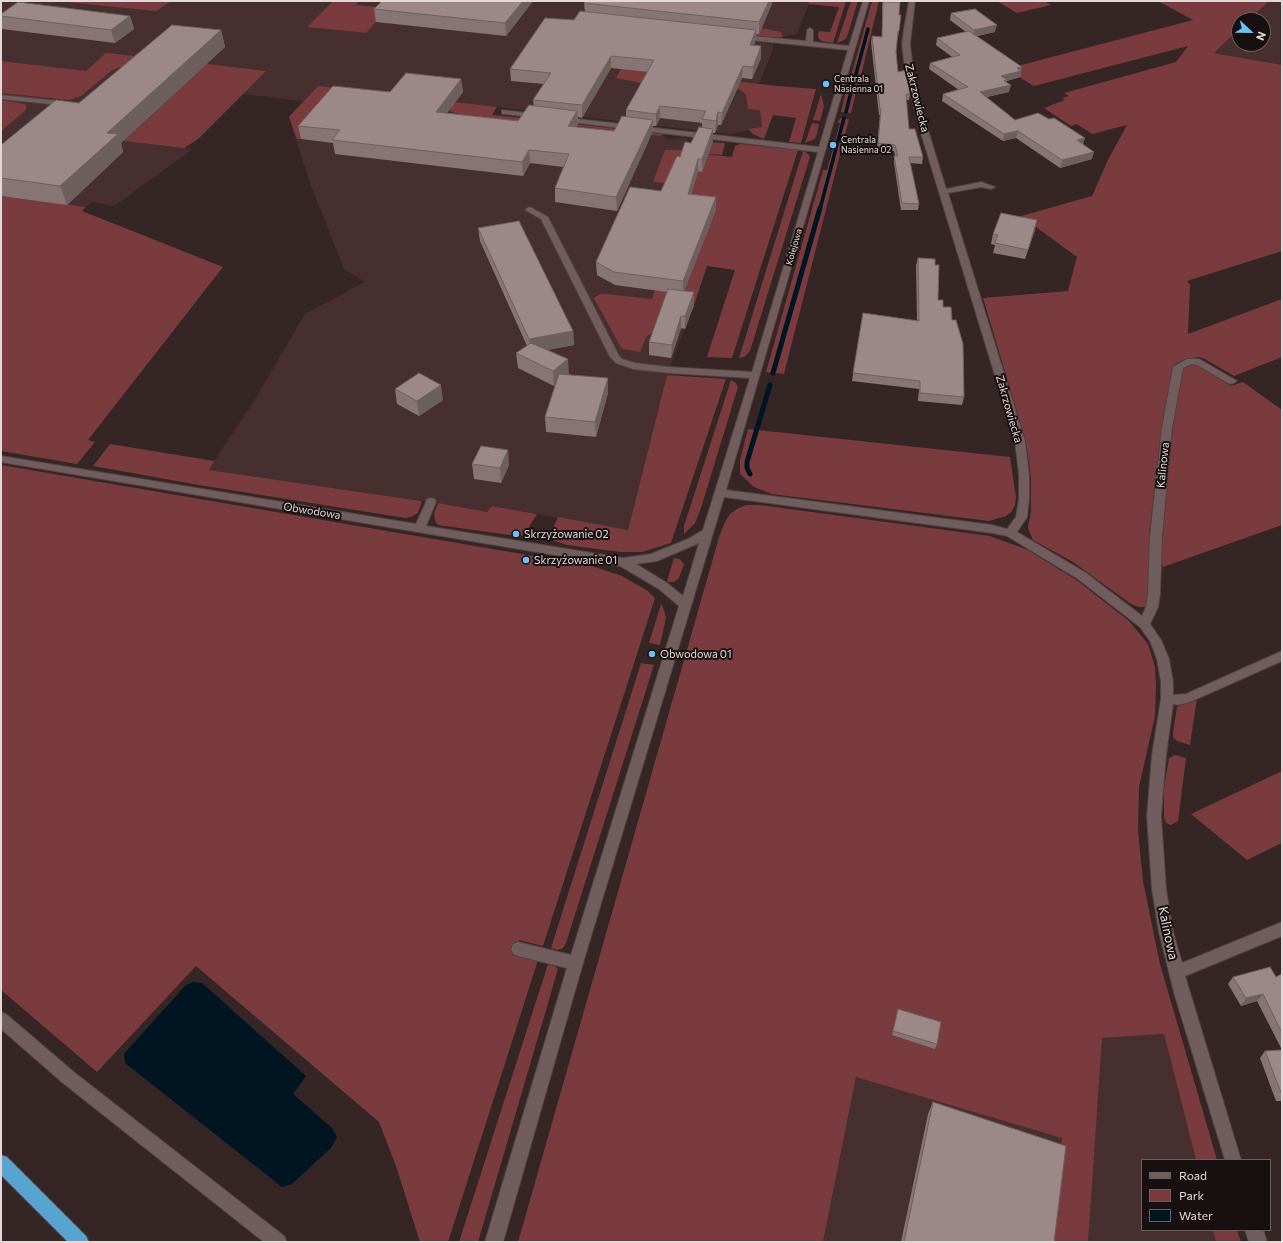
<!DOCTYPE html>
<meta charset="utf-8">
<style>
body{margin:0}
#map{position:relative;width:1283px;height:1243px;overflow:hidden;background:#362525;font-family:Commissioner,sans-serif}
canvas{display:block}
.frame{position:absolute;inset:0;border:2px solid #e3d7d7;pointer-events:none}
.legend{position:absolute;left:1141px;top:1159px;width:130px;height:72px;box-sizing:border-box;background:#181010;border:1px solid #696060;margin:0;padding:5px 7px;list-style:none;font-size:12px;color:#e3d7d7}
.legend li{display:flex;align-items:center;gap:8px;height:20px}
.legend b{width:20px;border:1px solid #696060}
.north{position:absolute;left:1231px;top:12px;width:40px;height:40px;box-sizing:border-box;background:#181010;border:1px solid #696060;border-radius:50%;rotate:112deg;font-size:11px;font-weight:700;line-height:16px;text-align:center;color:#e3d7d7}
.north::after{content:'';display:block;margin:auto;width:14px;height:18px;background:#6ec2f3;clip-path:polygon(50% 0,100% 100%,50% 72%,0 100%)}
</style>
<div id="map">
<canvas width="1283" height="1243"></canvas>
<div class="frame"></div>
<ul class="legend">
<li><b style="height:5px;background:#715d5d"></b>Road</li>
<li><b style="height:11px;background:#793b3e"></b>Park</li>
<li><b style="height:11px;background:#001522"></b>Water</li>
</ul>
<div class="north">N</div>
</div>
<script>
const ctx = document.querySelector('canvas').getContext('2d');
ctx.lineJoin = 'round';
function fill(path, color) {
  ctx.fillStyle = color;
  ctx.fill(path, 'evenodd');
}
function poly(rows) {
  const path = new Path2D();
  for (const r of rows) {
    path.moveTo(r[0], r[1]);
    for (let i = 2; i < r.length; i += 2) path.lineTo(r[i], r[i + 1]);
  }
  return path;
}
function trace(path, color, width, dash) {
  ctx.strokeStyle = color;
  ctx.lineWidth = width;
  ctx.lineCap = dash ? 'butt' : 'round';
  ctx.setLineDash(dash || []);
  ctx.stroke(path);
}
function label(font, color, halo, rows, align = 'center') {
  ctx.font = font + ' Commissioner,sans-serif';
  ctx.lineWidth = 4;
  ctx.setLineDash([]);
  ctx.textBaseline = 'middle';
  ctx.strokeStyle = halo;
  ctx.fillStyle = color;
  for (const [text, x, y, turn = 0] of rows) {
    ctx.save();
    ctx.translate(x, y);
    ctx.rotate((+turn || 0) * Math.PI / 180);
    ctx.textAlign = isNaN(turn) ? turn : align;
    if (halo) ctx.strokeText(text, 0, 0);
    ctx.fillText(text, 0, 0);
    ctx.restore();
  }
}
const built = poly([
 [1,1,333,1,307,27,366,33,388,9,355,5,359,1,810,1,797,34,783,37,735,32,696,35,773,44,773,49,759,84,778,86,762,127,730,134,497,107,492,114,663,134,666,139,687,138,689,146,684,150,672,184,732,198,669,370,628,530,493,506,487,512,431,502,208,470,254,401,305,314,365,282,344,269,310,183,289,117,303,101,243,94,198,139,184,148,193,149,114,206,92,202,86,207,1,196],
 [1269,1,1282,1,1282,65,1214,53,1239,29,1239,44,1263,44,1263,20,1249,20],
 [1164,1034,1196,1160,1142,1160,1142,1230,1213,1230,1216,1242,823,1242,856,1077,1101,1038]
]);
const green = poly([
 [56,1,171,1,156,11],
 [333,1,359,1,356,5,389,8,366,33,307,27],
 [810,1,846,1,833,43,822,41,818,38,818,35,819,31,830,32,839,7,808,4],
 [851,1,858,1,847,37,844,40,837,43],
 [872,1,879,1,858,88,849,87,848,86],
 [997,1,1044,1,1051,5,1017,13],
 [1158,1,1269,1,1249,20,1239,20,1239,29,1214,53,1282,65,1282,251,1187,281,1190,285,1188,334,1282,299,1282,357,1234,376,1205,359,1199,357,1185,359,1174,365,1162,426,1149,535,1149,601,1145,607,1139,607,1131,604,1073,562,1033,540,1030,533,1028,527,1031,512,1031,477,1026,442,983,298,1068,291,1077,257,1021,216,1092,196,1108,160,1127,125,1092,134,1077,124,1071,126,1044,108,1065,100,1062,98,1069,96,1064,93,1176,62,1188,46,1034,86,1006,69,1193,20],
 [761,28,781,32,783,37,778,38,739,34,735,32],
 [106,53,156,58,266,71,198,139,184,148,124,141,199,71,126,66,117,68,111,71,81,96,69,100,1,93,1,61,86,71],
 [621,69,778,86,816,89,801,143,789,142,796,118,773,115,764,139,753,134,748,129,762,127,760,110,748,109,746,95,741,90,661,77,641,83,616,78],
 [318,86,497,107,492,115,663,134,660,136,536,121,525,122,459,114,430,104,335,99,301,139,297,139,289,117],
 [846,91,856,92,851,113,841,112],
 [821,94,824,106,820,121,813,120],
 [1,100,20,103,26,105,26,110,1,131],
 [841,118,849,119,784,374,766,372,823,170,827,170,840,123,837,122],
 [812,123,819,124,817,134,815,139,805,143],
 [709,142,725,143,722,155,683,152,732,157,735,146,740,144,798,150,732,358,707,357,735,270,707,266,694,305,646,337,640,352,623,349,620,346,594,298,600,294,606,294,652,299,655,290,713,219,716,210,689,206,672,184,653,182,665,150,684,150,683,146],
 [803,151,808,154,810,157,750,351,744,357,739,358],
 [1,196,86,207,82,211,223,267,88,440,95,442,77,464,1,451],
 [1192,364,1201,367,1231,386,1243,382,1282,410,1282,525,1163,567,1159,558,1173,427,1182,371,1184,368],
 [667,375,726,379,671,543,642,552,620,552,567,545,552,540,550,536,558,517,628,530],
 [731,380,735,382,738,387,701,508,695,523,684,534,684,526],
 [748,429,1010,457,1016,498,1015,505,1012,511,1006,516,989,521,772,494,754,487,740,474,740,460],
 [110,444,214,461,209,470,422,501,418,513,411,517,405,518,199,485,93,466],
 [1,465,592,566,622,576,648,591,655,598,543,946,519,940,514,955,538,960,448,1242,420,1242,396,1166,379,1122,196,966,97,1072,1,990],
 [438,503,487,512,492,506,537,514,524,535,516,536,438,525,435,521,434,514],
 [746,505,760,505,990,536,1028,550,1078,581,1129,621,1148,644,1155,667,1156,687,1155,716,1139,787,1138,831,1143,881,1160,964,1217,1160,1196,1160,1164,1034,1102,1038,1088,1242,1048,1242,1062,1138,856,1077,823,1242,518,1242,720,534,725,522,730,514,737,509],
 [674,558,680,559,684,564,679,578,674,582,669,582,667,581],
 [661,604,664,610,666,618,660,645,649,643],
 [641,663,654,665,566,943,563,948,557,950,551,948],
 [1197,698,1190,745,1177,741,1173,737,1173,733,1177,707],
 [1175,755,1186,758,1178,821,1171,825,1166,823,1164,818,1164,788,1169,758],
 [1282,771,1282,843,1247,860,1191,814],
 [548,964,555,966,558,969,478,1242,459,1242],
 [1213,1230,1237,1230,1241,1242,1216,1242]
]);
const water = poly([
 [193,982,202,983,306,1076,293,1094,332,1128,337,1137,331,1148,292,1184,282,1187,125,1063,124,1054,130,1047,186,985]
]);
const streamFar1 = poly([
 [853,85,868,29],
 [846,112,851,92],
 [820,209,844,118]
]);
const stream = poly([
 [773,373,820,208],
 [750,474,747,468,747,462,770,385]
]);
const minor = poly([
 [863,1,869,1,726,490,992,525,1007,529,1016,517,1019,499,1019,475,1015,441,920,130,905,70,902,44,904,29,909,1,915,1,910,44,913,70,928,130,946,189,981,182,995,187,991,189,981,187,948,193,1025,441,1029,475,1029,499,1027,517,1017,532,1086,573,1142,616,1146,607,1148,594,1150,536,1162,428,1173,367,1187,359,1199,359,1237,381,1232,384,1228,383,1197,365,1191,364,1183,368,1172,428,1162,536,1160,594,1158,607,1150,624,1161,640,1169,659,1173,682,1173,695,1186,694,1282,651,1282,661,1192,701,1179,705,1173,704,1166,755,1161,816,1166,889,1173,932,1182,963,1282,922,1282,936,1185,976,1241,1160,1225,1160,1175,996,1159,932,1152,889,1147,816,1152,755,1161,699,1161,682,1157,659,1150,641,1140,627,1078,579,1007,536,992,533,724,497,583,963,503,1242,485,1242,567,968,518,956,513,954,511,949,513,944,518,942,571,955,679,606,659,589,620,566,1,462,1,456,416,524,426,502,427,499,431,498,435,499,436,502,426,526,623,558,651,554,688,539,703,530,750,378,669,373,633,369,616,363,610,357,541,219,525,210,529,207,532,208,548,217,619,356,622,359,635,363,669,367,752,372,818,152,561,121,557,119,561,117,819,147,848,50,740,39,737,37,740,35,806,41,807,30,810,28,813,30,813,42,849,46,863,1],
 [699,543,683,596,667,583,636,564,657,561,699,543],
 [1,95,69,102,73,104,69,106,1,99,1,95],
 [502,110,537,114,541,116,537,118,505,114,502,114,502,110],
 [1,1012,6,1014,75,1073,284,1236,287,1242,264,1242,63,1083,1,1029,1,1012],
 [1245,1230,1263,1230,1267,1242,1249,1242,1245,1230]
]);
const highway = poly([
 [1,1155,7,1157,86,1236,89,1242,68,1242,1,1175,1,1155]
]);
const wall = poly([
 [382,1,533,1,506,36,376,22,374,9],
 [586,1,773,1,759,34,756,34,755,42,754,45,761,58,752,79,742,78,721,125,718,125,715,133,713,133,713,141,702,172,698,171,691,194,716,197,716,210,684,291,694,292,694,305,685,329,681,328,671,358,649,355,649,342,667,292,615,285,597,275,596,262,661,191,680,157,691,143,702,127,702,123,660,118,656,126,653,126,652,133,617,211,555,202,555,188,563,167,530,163,523,176,335,154,333,143,301,139,298,126,390,92,461,79,463,92,447,113,518,121,534,106,533,100,544,84,511,81,510,69,585,12,584,3],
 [611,68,648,72,626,110,626,117,614,131,576,127,578,124,578,117,582,118],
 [883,2,899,15,901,15,898,37,897,36,896,52,898,72,910,94,909,100,906,100,909,129,923,157,922,164,910,163,919,204,918,210,901,210,894,163,894,156,895,156,894,151,877,150,880,115,879,115,871,42,872,36,882,37,882,7],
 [951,13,995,32,977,36,1022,67,1020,77,1007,81,1007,82,1009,92,986,97,1015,120,1083,145,1092,159,1060,168,1016,138,1003,141,942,101,943,94,959,90,929,69,930,63,952,57,936,45,937,38,966,32,950,20],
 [1,14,130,16,134,29,115,43,2,29,1,25],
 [221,30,225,47,121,143,123,152,67,205,1,196,1,145,79,103],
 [478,228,573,331,574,345,547,350,569,374,568,375,608,393,596,437,546,432,545,417,555,385,554,386,518,368,516,353,527,346,480,241],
 [1035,230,1025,259,993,253,995,245,991,244,993,234],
 [918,258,935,265,938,300,952,320,964,397,962,405,918,401,919,389,852,381,863,313,917,321,916,266],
 [395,389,443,400,419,416,397,404],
 [472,464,509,465,501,483,474,479],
 [1282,974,1282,1101,1276,1101,1260,1058,1265,1051,1282,1050,1257,1001,1241,1006,1228,984,1233,977,1276,977],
 [898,1009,937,1044,935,1049,892,1035],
 [933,1102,1054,1242,901,1242,928,1114]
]);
const shadedWall = poly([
 [523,1,533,1,506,36,505,23],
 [769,1,773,1,759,34,759,22],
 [130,16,134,29,115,43,111,30],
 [997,25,995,32,973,37,974,30],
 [221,30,225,47,121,143,123,152,67,205,60,186,107,133],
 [756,30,755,42,749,57,750,45],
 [761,46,761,58,752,79,753,67],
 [611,56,611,68,582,118,582,105],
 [743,66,742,78,721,125,722,113],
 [1022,67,1020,77,1007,81,1006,86,1011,85,1009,92,978,99,980,92,1001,76,1017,68],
 [461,79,463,92,437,126,436,112],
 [660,106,660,118,656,126,656,114],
 [577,111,578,124,569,140,568,126],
 [718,112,718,125,715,133,716,121],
 [653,120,652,133,617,211,616,197],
 [713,129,713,141,702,172,702,159],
 [1018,131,1016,138,1003,141,1004,134],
 [1085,138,1083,145,1077,140],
 [529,150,530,163,523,176,522,162],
 [1094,152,1092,159,1060,168,1062,160],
 [698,159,698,171,688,206,688,194],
 [716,197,716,210,683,294,683,281],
 [1037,220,1035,230,1025,259,1028,250],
 [694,292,694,305,685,329,685,316],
 [681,316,681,328,671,358,672,345],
 [573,331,574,345,530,353,529,339],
 [568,359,569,374,554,386,553,371],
 [608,378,608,393,596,437,595,422],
 [441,385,443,400,419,416,417,401],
 [508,450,509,465,501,483,500,468],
 [1263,994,1257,1001,1241,1006,1246,998]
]);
const building = poly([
 [382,1,523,1,505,23,374,9,382,1],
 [586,1,769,1,759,22,584,3,586,1],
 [18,2,130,16,111,30,1,16,1,14,18,2],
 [883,2,900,2,899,15,901,15,899,31,898,31,896,52,898,72,906,70,910,94,906,94,909,129,915,129,923,157,909,157,919,204,902,203,894,156,898,156,895,145,878,143,881,109,880,109,872,36,882,37,883,2],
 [975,9,997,25,974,30,951,13,975,9],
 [580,11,756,30,750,45,761,46,753,67,743,66,722,113,718,112,716,121,702,119,706,111,660,106,656,114,626,110,654,60,611,56,582,105,533,100,551,73,510,69,545,18,574,20,580,11],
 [172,25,221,30,107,133,118,134,60,186,1,178,1,145,56,100,79,103,172,25],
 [969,31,1022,67,1017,68,1021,71,1001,76,1007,80,1004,81,1011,85,980,92,1015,120,1038,113,1049,119,1054,118,1085,138,1077,140,1094,152,1062,160,1018,131,1004,134,943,94,968,87,930,63,960,55,937,38,969,31],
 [406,73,461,79,436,112,518,121,529,105,577,111,568,126,614,131,622,116,653,120,616,197,555,188,569,154,529,150,522,162,332,140,340,130,298,126,333,86,390,92,406,73],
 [699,127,713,129,702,159,698,159,688,194,716,197,683,281,614,272,596,262,630,187,661,191,677,156,680,157,685,142,691,143,699,127],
 [1001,213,1037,220,1028,250,995,243,998,235,993,234,1001,213],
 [519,221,573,331,529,339,478,228,519,221],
 [918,258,935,259,935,265,939,265,938,300,943,300,943,307,951,307,952,320,956,320,963,344,964,397,920,393,920,381,853,373,863,313,919,321,918,258],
 [668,289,694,292,685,316,681,316,672,345,649,342,668,289],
 [531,343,568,359,553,371,516,353,531,343],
 [419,373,441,385,417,401,395,389,419,373],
 [559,374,608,378,595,422,545,417,559,374],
 [481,446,508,450,500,468,472,464,481,446],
 [1270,967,1276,977,1282,974,1282,1033,1263,994,1246,998,1233,977,1270,967],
 [898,1009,941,1022,937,1044,893,1031,898,1009],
 [1282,1050,1282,1095,1265,1051,1282,1050],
 [933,1102,1066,1146,1054,1242,904,1242,933,1102]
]);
const markers = [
 [826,84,4,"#6ec2f3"],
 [833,145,4,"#6ec2f3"],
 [516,534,4,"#6ec2f3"],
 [526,560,4,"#6ec2f3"],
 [652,654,4,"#6ec2f3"]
];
const farPoinames = [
 ["Centrala",834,79],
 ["Nasienna 01",834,89],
 ["Centrala",841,140],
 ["Nasienna 02",841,150]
];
const farStreetnames = [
 ["Kolejowa",794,247,-74]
];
const streetNames = [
 ["Zakrzowiecka",917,98,76],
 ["Zakrzowiecka",1009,409,74],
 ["Kalinowa",1163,465,-84],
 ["Obwodowa",312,511,9]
];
const poiNames = [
 ["Skrzyżowanie 02",524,534],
 ["Skrzyżowanie 01",534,560],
 ["Obwodowa 01",660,654]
];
const nearStreetnames = [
 ["Kalinowa",1168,933,78]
];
fill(built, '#472f2f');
fill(green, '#793b3e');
fill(water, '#001522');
trace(streamFar1, '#001522', 3.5);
trace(stream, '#001522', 5);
trace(minor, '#504242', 2);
trace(highway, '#504242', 2);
fill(minor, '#715d5d');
fill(highway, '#57a4d1');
fill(wall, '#877575');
fill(shadedWall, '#6e5f5f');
fill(building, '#9d8888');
trace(building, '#6e5f5f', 1);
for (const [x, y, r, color] of markers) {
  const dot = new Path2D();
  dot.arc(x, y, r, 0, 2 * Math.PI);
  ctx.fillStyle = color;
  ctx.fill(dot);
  trace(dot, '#181010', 1.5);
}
label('9px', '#e3d7d7', '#181010', farPoinames, 'left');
label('9px', '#e3d7d7', '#181010', farStreetnames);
label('11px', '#e3d7d7', '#181010', streetNames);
label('11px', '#e3d7d7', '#181010', poiNames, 'left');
label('13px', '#e3d7d7', '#181010', nearStreetnames);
</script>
